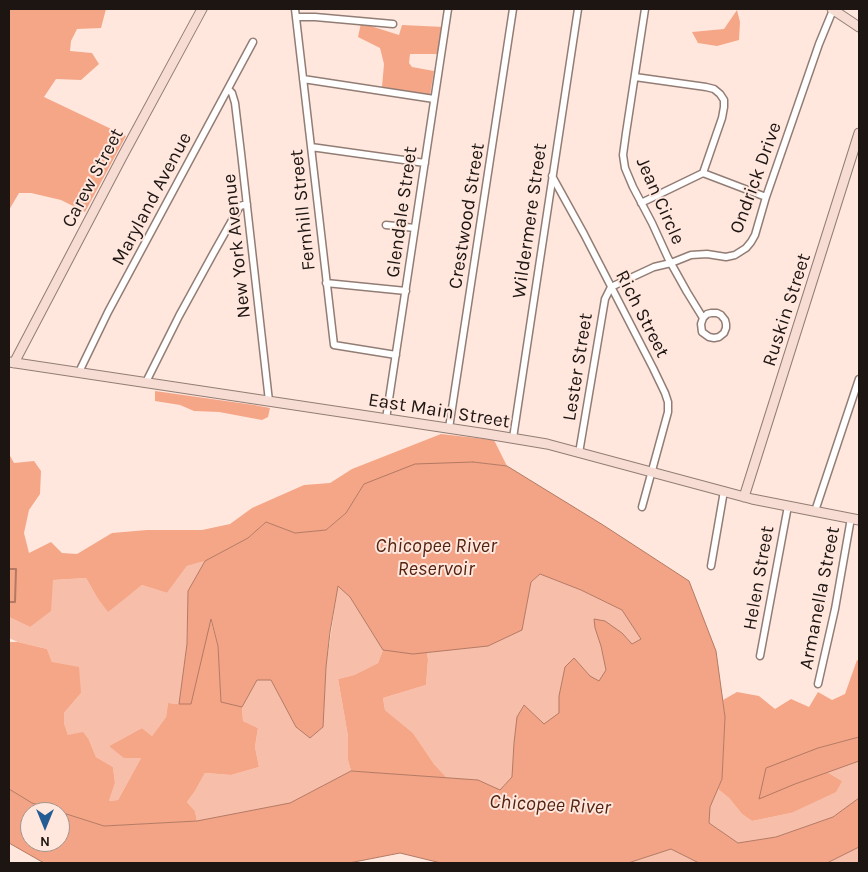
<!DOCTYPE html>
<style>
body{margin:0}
#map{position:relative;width:868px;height:872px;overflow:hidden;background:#ffe7de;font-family:Karla,sans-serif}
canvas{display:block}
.frame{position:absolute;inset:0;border:10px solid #1d1512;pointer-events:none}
.north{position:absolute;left:20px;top:802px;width:50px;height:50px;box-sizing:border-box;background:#ffe7de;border:1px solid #a5938c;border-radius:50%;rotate:180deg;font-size:14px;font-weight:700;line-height:20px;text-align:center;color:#1d1512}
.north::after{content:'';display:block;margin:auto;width:18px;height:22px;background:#255c94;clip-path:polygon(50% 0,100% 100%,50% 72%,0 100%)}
</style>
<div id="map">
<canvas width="868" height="872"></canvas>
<div class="frame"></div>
<div class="north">N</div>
</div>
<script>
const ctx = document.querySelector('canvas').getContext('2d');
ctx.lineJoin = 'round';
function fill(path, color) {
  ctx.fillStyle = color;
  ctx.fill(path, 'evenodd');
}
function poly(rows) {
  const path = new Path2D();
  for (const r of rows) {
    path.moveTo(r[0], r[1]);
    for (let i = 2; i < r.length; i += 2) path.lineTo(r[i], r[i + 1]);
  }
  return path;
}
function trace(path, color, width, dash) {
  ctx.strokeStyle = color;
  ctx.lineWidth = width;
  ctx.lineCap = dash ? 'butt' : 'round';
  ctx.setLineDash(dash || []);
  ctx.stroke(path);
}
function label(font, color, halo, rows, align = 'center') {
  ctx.font = font + ' Karla,sans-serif';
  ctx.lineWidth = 4;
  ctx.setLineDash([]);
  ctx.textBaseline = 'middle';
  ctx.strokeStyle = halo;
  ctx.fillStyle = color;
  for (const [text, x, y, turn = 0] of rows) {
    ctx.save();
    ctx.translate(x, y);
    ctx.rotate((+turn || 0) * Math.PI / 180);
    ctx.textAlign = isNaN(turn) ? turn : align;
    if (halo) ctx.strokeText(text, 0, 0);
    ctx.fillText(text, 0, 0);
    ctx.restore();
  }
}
const green = poly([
 [205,561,188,591,187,644,179,704,168,703,166,717,152,736,142,728,109,746,141,758,118,800,109,801,115,783,113,767,96,757,89,740,68,735,64,723,64,713,81,693,52,662,47,649,18,642,9,638,9,617,30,627,53,580,86,578,98,599,108,611,142,585,167,593,187,566],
 [540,574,581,590,622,610,641,639,632,644,622,633,605,621,594,619,595,628,601,646,606,670,599,681,590,676,575,659,565,667,559,696,559,713,544,725,523,705,517,717,514,743,512,777,500,790,478,780,447,778,434,764,413,733,385,710,383,698,426,685,428,660,427,652,488,646,522,630,531,582],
 [338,585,350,597,383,650,378,663,354,675,338,679,348,736,348,760,351,771,290,803,197,821,195,811,187,802,195,791,205,773,231,775,259,767,255,747,258,728,243,721,242,707,257,680,271,680,296,727,310,738,323,727,326,667],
 [859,761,859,798,833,817,776,837,738,843,709,823,710,807,718,789,729,798,742,814,752,821,791,813,842,781,827,772],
 [859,847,859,863,827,863],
 [671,849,699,863,628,863]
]);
const forest = poly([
 [9,9,106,9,101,28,77,29,71,41,70,51,92,53,99,64,81,80,56,79,44,97,126,136,85,212,61,200,31,193,19,193,9,210],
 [737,10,740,22,739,40,717,46,698,43,692,32,724,29],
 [361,23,399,35,402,25,444,27,439,54,410,54,409,63,412,67,434,71,430,95,382,87,384,64,380,48,358,37],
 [155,391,254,405,270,408,268,417,262,420,219,412,194,411,180,405,155,401],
 [441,434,494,440,507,466,473,462,364,484,346,513,326,530,295,533,266,522,248,538,205,561,187,566,167,593,142,585,108,612,98,599,86,578,53,580,51,611,30,627,9,617,9,454,14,463,34,461,41,471,40,494,29,510,24,533,29,553,51,542,62,553,77,554,112,533,147,530,202,530,230,524,252,508,304,485,330,483,352,469],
 [210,618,218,646,221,701,242,707,243,721,258,728,255,747,259,767,231,775,205,773,195,791,187,802,195,811,197,821,104,826,32,803,9,789,9,642,18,642,47,649,52,662,79,667,81,693,64,713,64,723,68,735,83,732,89,740,96,757,113,767,115,783,109,801,118,800,141,758,124,758,109,746,142,728,152,736,166,717,168,703,179,704,191,703],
 [383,650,413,654,427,652,428,660,426,685,383,698,385,710,413,733,434,764,447,778,351,771,348,760,348,736,338,679,354,675,378,663],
 [857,660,859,661,859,737,818,748,795,784,827,772,842,781,836,792,791,813,752,821,742,814,729,798,718,789,722,779,725,717,723,700,737,692,759,696,775,709,791,699,809,707,818,692,832,700,845,694]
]);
const water = poly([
 [473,462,507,466,603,525,689,581,716,651,725,717,722,779,710,807,709,823,738,843,776,837,833,817,859,798,859,847,827,863,699,863,671,849,628,863,441,863,400,853,349,863,44,863,9,843,9,789,32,803,104,826,197,821,290,803,351,771,478,780,500,790,512,777,514,743,517,717,524,705,544,724,559,713,559,696,565,667,574,658,590,676,599,681,606,670,601,646,595,628,594,619,605,621,622,633,632,644,641,639,622,610,581,590,540,574,531,582,522,630,488,646,413,654,383,650,350,597,338,586,330,632,326,667,323,727,310,738,296,727,271,680,257,680,242,707,221,702,218,646,211,619,191,704,179,704,187,644,188,591,205,561,248,538,266,522,295,533,326,530,346,513,364,484,415,464,473,462],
 [30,812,60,812,60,842,30,842,30,812],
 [859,737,859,761,795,784,759,799,766,768,818,748,859,737]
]);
const stream = poly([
 [9,569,16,569,15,602,9,602]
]);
const street = poly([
 [295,9,334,345,396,355],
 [645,9,626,133,623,155,625,168,633,187,652,223,668,258,687,292,703,318,701,324,702,332,709,337,714,338,719,337,724,333,726,328,726,324,725,320,721,315,717,313,711,313,707,314,703,318],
 [296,17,315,17,393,24],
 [635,77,706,87,714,89,720,94,724,100,724,107,722,118,703,173],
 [303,79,434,99],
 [228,89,232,93,235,103,241,153,269,401],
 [311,147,425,163],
 [552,176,584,234,653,368,665,393,668,402,668,412,642,507],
 [641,203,703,173,766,197],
 [386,225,415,228],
 [326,283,406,291],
 [79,372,108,312,253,42],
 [146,382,179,316,213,254,240,206,247,204],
 [386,419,448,9],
 [449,428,513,9],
 [513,438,578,9],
 [579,453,605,299,611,287,654,267,671,263,691,255,707,254,726,257,735,255,746,248,751,242,755,235,766,197,819,44,833,10],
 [815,511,859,379],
 [711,566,724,491],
 [760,656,788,506],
 [818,684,835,609,851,518]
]);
const secondary = poly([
 [832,9,859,27],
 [9,362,487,434,547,444,752,499,859,520],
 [14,363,122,157,202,9],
 [744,497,859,133]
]);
const streetNames = [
 ["Carew Street",93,178,-62],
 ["Ondrick Drive",756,178,-70],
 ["Maryland Avenue",152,199,-62],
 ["Jean Circle",660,201,66],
 ["Fernhill Street",303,210,-96],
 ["Glendale Street",402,212,-82],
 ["Crestwood Street",467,216,-81],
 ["Wildermere Street",530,221,-82],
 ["New York Avenue",237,246,-96],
 ["Ruskin Street",787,310,-72],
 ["Rich Street",642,314,63],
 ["Lester Street",578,367,-81],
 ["East Main Street",439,411,9],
 ["Helen Street",759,578,-80],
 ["Armanella Street",820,598,-79]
];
const waterNames = [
 ["Chicopee River",436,546],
 ["Reservoir",436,569],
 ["Chicopee River",550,805,3]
];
fill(green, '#f7bea9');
fill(forest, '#f5a687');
fill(water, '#f3a486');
trace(water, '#b37963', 1);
trace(stream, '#b37963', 2);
trace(street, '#927d75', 9);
trace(secondary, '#927d75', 11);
trace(street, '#fff', 6);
trace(secondary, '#f6dcd2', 9);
label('19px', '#1d1512', '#ffe7de', streetNames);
label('italic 20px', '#552410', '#ffe7de', waterNames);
</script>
